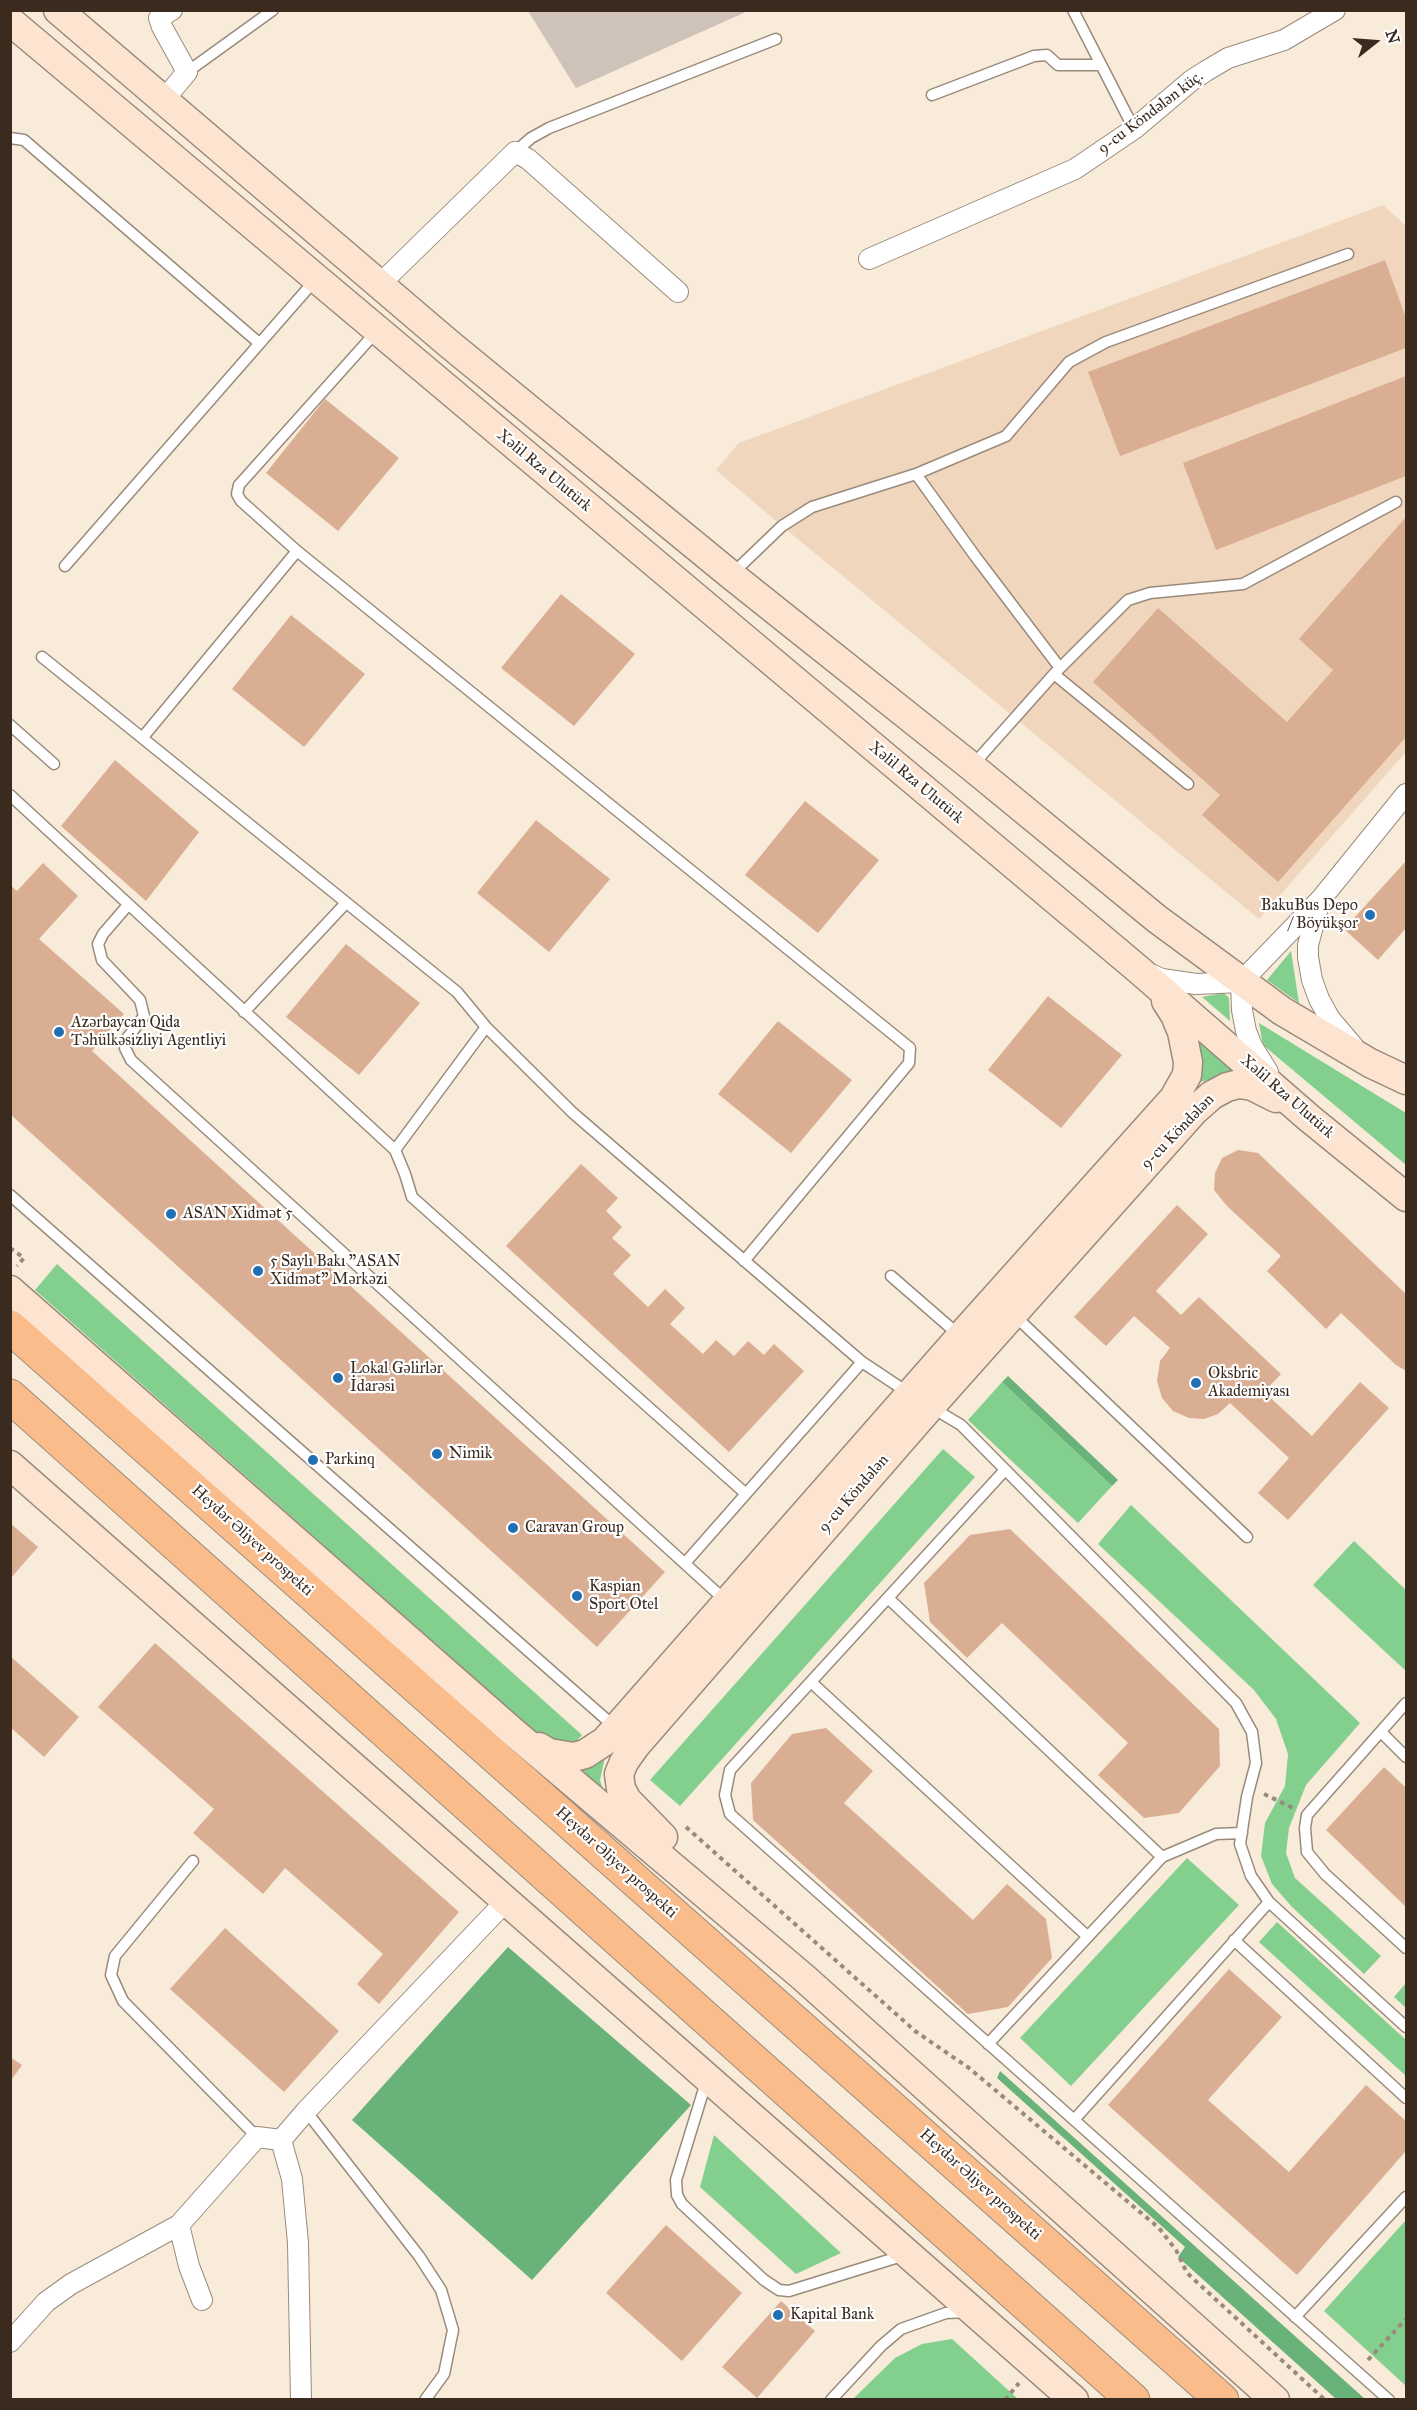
<!DOCTYPE html>
<meta charset="utf-8">
<style>
body{margin:0}
#map{position:relative;width:1417px;height:2410px;overflow:hidden;background:#f8ebd9;font-family:"IM FELL Great Primer",serif}
canvas{display:block}
.frame{position:absolute;inset:0;border:12px solid #3b2a1e;pointer-events:none}
.north{position:absolute;left:1345px;top:12px;width:60px;height:60px;-webkit-text-stroke:4px #fff;paint-order:stroke;rotate:73deg;font-size:16px;font-weight:700;line-height:24px;text-align:center;color:#3b2a1e}
.north::after{content:'';display:block;margin:auto;width:21px;height:27px;background:#3b2a1e;clip-path:polygon(50% 0,100% 100%,50% 72%,0 100%)}
</style>
<div id="map">
<canvas width="1417" height="2410"></canvas>
<div class="frame"></div>
<div class="north">N</div>
</div>
<script>
const ctx = document.querySelector('canvas').getContext('2d');
ctx.lineJoin = 'round';
function fill(path, color) {
  ctx.fillStyle = color;
  ctx.fill(path, 'evenodd');
}
function poly(rows) {
  const path = new Path2D();
  for (const r of rows) {
    path.moveTo(r[0], r[1]);
    for (let i = 2; i < r.length; i += 2) path.lineTo(r[i], r[i + 1]);
  }
  return path;
}
function trace(path, color, width, dash) {
  ctx.strokeStyle = color;
  ctx.lineWidth = width;
  ctx.lineCap = dash ? 'butt' : 'round';
  ctx.setLineDash(dash || []);
  ctx.stroke(path);
}
function label(font, color, halo, rows, align = 'center') {
  ctx.font = font + ' "IM FELL Great Primer",serif';
  ctx.lineWidth = 4.5;
  ctx.setLineDash([]);
  ctx.textBaseline = 'middle';
  ctx.strokeStyle = halo;
  ctx.fillStyle = color;
  for (const [text, x, y, turn = 0] of rows) {
    ctx.save();
    ctx.translate(x, y);
    ctx.rotate((+turn || 0) * Math.PI / 180);
    ctx.textAlign = isNaN(turn) ? turn : align;
    if (halo) ctx.strokeText(text, 0, 0);
    ctx.fillText(text, 0, 0);
    ctx.restore();
  }
}
const built = poly([
 [1383,205,1406,226,1406,752,1259,919,782,526,716,470,739,443]
]);
const industrial = poly([
 [528,11,748,11,576,88]
]);
const green = poly([
 [1291,951,1299,1003,1267,980],
 [1224,993,1229,998,1230,1021,1202,997],
 [1259,1023,1406,1113,1406,1165,1263,1045],
 [1198,1039,1238,1072,1200,1082],
 [57,1264,582,1735,574,1744,541,1737,35,1290],
 [1002,1382,1112,1486,1078,1523,968,1420],
 [943,1449,975,1477,680,1806,650,1780],
 [1131,1505,1360,1723,1306,1785,1289,1828,1286,1853,1295,1878,1381,1956,1364,1974,1292,1907,1272,1884,1261,1856,1265,1823,1285,1786,1288,1754,1276,1719,1254,1690,1098,1544],
 [1354,1541,1406,1590,1406,1671,1313,1585],
 [605,1757,600,1780,604,1794,572,1769,588,1768],
 [1187,1858,1239,1905,1071,2086,1020,2038],
 [1277,1922,1406,2040,1406,2076,1259,1942],
 [1406,1983,1406,2008,1394,1997],
 [714,2135,841,2253,796,2274,700,2187],
 [1406,2220,1406,2386,1324,2311],
 [952,2339,1018,2399,853,2399,895,2358,922,2344]
]);
const forest = poly([
 [1008,1376,1118,1480,1112,1486,1002,1382],
 [508,1947,691,2105,532,2280,352,2120],
 [1000,2071,1365,2399,1336,2399,1178,2257,1185,2247,997,2078]
]);
const building = poly([
 [1385,260,1406,318,1406,348,1120,456,1088,372],
 [1406,376,1406,476,1216,550,1183,463],
 [325,399,399,458,338,531,266,473],
 [1406,517,1406,737,1278,882,1202,815,1220,795,1093,682,1158,608,1287,722,1333,670,1299,639],
 [561,594,635,654,574,726,501,668],
 [291,615,365,674,304,747,232,689],
 [115,760,199,832,146,901,61,826],
 [805,801,879,860,818,933,745,875],
 [536,820,610,879,549,952,477,893],
 [1406,861,1406,928,1378,960,1344,929],
 [43,863,78,896,39,939,124,1014,92,1051,665,1572,597,1647,10,1114,10,885,17,891],
 [346,944,420,1003,359,1075,286,1017],
 [1048,996,1122,1055,1061,1128,988,1070],
 [778,1021,852,1080,791,1153,718,1094],
 [1238,1150,1258,1153,1406,1294,1406,1371,1396,1365,1341,1313,1326,1329,1267,1271,1281,1256,1227,1206,1214,1190,1215,1173,1222,1158],
 [581,1164,618,1198,606,1211,622,1227,612,1238,631,1255,613,1274,648,1307,665,1289,685,1308,670,1324,703,1354,716,1340,734,1356,748,1341,764,1355,774,1344,804,1371,729,1452,506,1246],
 [1177,1205,1208,1234,1156,1291,1181,1315,1199,1297,1281,1374,1264,1392,1312,1436,1360,1382,1389,1408,1288,1520,1258,1493,1289,1458,1230,1403,1218,1414,1204,1419,1189,1418,1173,1411,1162,1398,1157,1381,1160,1361,1170,1348,1134,1316,1106,1346,1074,1317],
 [10,1523,38,1547,10,1579],
 [1010,1529,1219,1729,1220,1766,1179,1813,1144,1818,1098,1775,1128,1743,1002,1623,967,1658,930,1622,924,1583,970,1535],
 [155,1643,459,1912,379,2004,357,1984,383,1954,285,1868,263,1894,193,1833,214,1809,98,1707],
 [10,1656,79,1717,44,1757,10,1727],
 [826,1728,873,1771,844,1803,973,1920,1007,1884,1046,1919,1052,1958,1008,2007,968,2014,753,1820,751,1783,792,1734],
 [1384,1767,1406,1788,1406,1907,1326,1830],
 [225,1928,339,2031,284,2092,170,1989],
 [1229,1969,1282,2017,1208,2100,1289,2172,1366,2085,1406,2121,1406,2151,1297,2275,1108,2105],
 [10,2057,22,2065,10,2082],
 [666,2225,742,2293,682,2361,606,2293],
 [781,2301,815,2331,757,2398,722,2367]
]);
const path = poly([
 [10,1248,24,1258,17,1266],
 [1264,1794,1293,1808],
 [686,1827,915,2031,969,2068,1159,2228,1176,2250,1187,2273,1325,2400],
 [1368,2360,1406,2319],
 [1005,2400,1019,2383]
]);
const lane = poly([
 [1073,10,1134,129],
 [187,72,273,10],
 [932,95,1034,56,1047,55,1058,65,1101,65],
 [10,138,24,140,259,343],
 [515,152,531,138,549,128,776,39],
 [916,474,975,556,1060,668],
 [297,551,910,1048,909,1063,744,1261],
 [65,566,316,279],
 [731,575,782,526,812,507,916,474,1006,436,1069,362,1106,342,1348,254],
 [42,657,457,992,486,1027,573,1113,862,1362,910,1394],
 [1054,674,1188,784],
 [10,725,54,764],
 [143,737,297,551,241,501,237,494,239,485,376,332],
 [972,766,1054,674,1128,600,1150,593,1243,584,1396,502],
 [10,795,395,1150,405,1174,412,1197,745,1493],
 [128,905,103,934,98,944,102,960,140,1000,144,1016,128,1037,125,1048,131,1060,726,1601],
 [244,1012,345,904],
 [395,1150,486,1027],
 [10,1195,616,1728],
 [891,1276,960,1336],
 [1013,1314,1247,1537],
 [931,1407,961,1425,1236,1703,1252,1732,1256,1763,1247,1797,1240,1844,1251,1876,1269,1902,1406,2027],
 [1005,1470,730,1770,725,1795,730,1814,1389,2400],
 [686,1562,862,1362],
 [888,1598,1162,1857,988,2044],
 [811,1682,1087,1936],
 [1406,1703,1307,1815,1305,1828,1307,1852,1325,1874,1406,1948],
 [1381,1732,1406,1757],
 [1162,1857,1216,1834,1242,1833],
 [193,1861,115,1956,111,1975,123,2001,257,2137],
 [1234,1940,1406,2098],
 [707,2079,676,2180,677,2195,682,2204,764,2280,779,2290,789,2291,905,2255],
 [306,2111,419,2256,441,2290,453,2330,444,2374,425,2400],
 [1074,2120,1269,1902],
 [1295,2317,1406,2197],
 [831,2400,881,2346,901,2329,946,2313,967,2312]
]);
const street = poly([
 [163,101,187,72,162,27,159,18,172,10],
 [869,259,1075,169,1134,129,1192,80,1206,71,1228,58,1284,40,1335,10],
 [380,284,515,152,528,159,678,292],
 [1319,904,1308,945,1308,957,1312,980,1319,999,1330,1019,1353,1046],
 [1148,973,1162,979,1196,984,1241,982,1321,899,1406,794],
 [1241,982,1242,1010,1246,1031,1252,1046,1268,1072],
 [179,2225,189,2266,202,2300],
 [10,2342,46,2302,71,2284,179,2225,257,2137,281,2140],
 [301,2400,298,2243,292,2179,281,2140,306,2111,506,1901]
]);
const secondary = poly([
 [58,10,448,343,731,575,972,767,1157,919,1282,1011,1370,1063,1406,1080],
 [10,21,1139,970,1309,1118,1406,1197],
 [10,1290,512,1731,803,1977,1275,2400],
 [10,1465,1074,2400],
 [539,1747,549,1753,574,1757,585,1754,605,1741,960,1337,1174,1098,1187,1075,1188,1062,1182,1032,1175,1015,1166,1001],
 [663,1837,627,1800,621,1789,619,1774,624,1762,636,1745,930,1407,1194,1111,1212,1095,1227,1087,1239,1084,1252,1086,1276,1098]
]);
const highway = poly([
 [10,1327,1222,2400],
 [10,1396,1133,2400]
]);
const markers = [
 [1370,915,6,"#1f6fb2"],
 [59,1032,6,"#1f6fb2"],
 [171,1214,6,"#1f6fb2"],
 [258,1271,6,"#1f6fb2"],
 [338,1378,6,"#1f6fb2"],
 [1196,1383,6,"#1f6fb2"],
 [437,1454,6,"#1f6fb2"],
 [313,1460,6,"#1f6fb2"],
 [513,1528,6,"#1f6fb2"],
 [577,1596,6,"#1f6fb2"],
 [778,2315,6,"#1f6fb2"]
];
const streetNames = [
 ["9-cu Köndələn küç.",1151,113,-37],
 ["Xəlil Rza Ulutürk",544,471,40],
 ["Xəlil Rza Ulutürk",916,783,40],
 ["Xəlil Rza Ulutürk",1287,1097,41],
 ["9-cu Köndələn",1178,1132,-46],
 ["9-cu Köndələn",854,1494,-49],
 ["Heydər Əliyev prospekti",252,1541,42],
 ["Heydər Əliyev prospekti",616,1863,42],
 ["Heydər Əliyev prospekti",980,2185,42]
];
const poiNames = [
 ["BakuBus Depo",1358,906,"right"],
 ["/ Böyükşor",1358,924,"right"],
 ["Azərbaycan Qida",71,1023],
 ["Təhülkəsizliyi Agentliyi",71,1041],
 ["ASAN Xidmət 5",183,1214],
 ["5 Saylı Bakı \"ASAN",270,1262],
 ["Xidmət\" Mərkəzi",270,1280],
 ["Lokal Gəlirlər",350,1369],
 ["İdarəsi",350,1387],
 ["Oksbric",1208,1374],
 ["Akademiyası",1208,1392],
 ["Nimik",449,1454],
 ["Parkinq",325,1460],
 ["Caravan Group",525,1528],
 ["Kaspian",589,1587],
 ["Sport Otel",589,1605],
 ["Kapital Bank",790,2315]
];
fill(built, '#f0d6bc');
fill(industrial, '#cec2b9');
fill(green, '#82cf8e');
fill(forest, '#69b279');
fill(building, '#daae92');
trace(lane, '#9a8a7c', 13);
trace(street, '#9a8a7c', 22);
trace(secondary, '#9a8a7c', 31);
trace(highway, '#9a8a7c', 35);
trace(path, '#9a8a7c', 4, [4.5, 4.5]);
trace(lane, '#fff', 10);
trace(street, '#fff', 20);
trace(secondary, '#fde4d0', 28);
trace(highway, '#f9bc8a', 33);
for (const [x, y, r, color] of markers) {
  const dot = new Path2D();
  dot.arc(x, y, r, 0, 2 * Math.PI);
  ctx.fillStyle = color;
  ctx.fill(dot);
  trace(dot, '#fff', 2);
}
label('16px', '#3b2a1e', '#fff', streetNames);
label('16px', '#3b2a1e', '#fff', poiNames, 'left');
</script>
